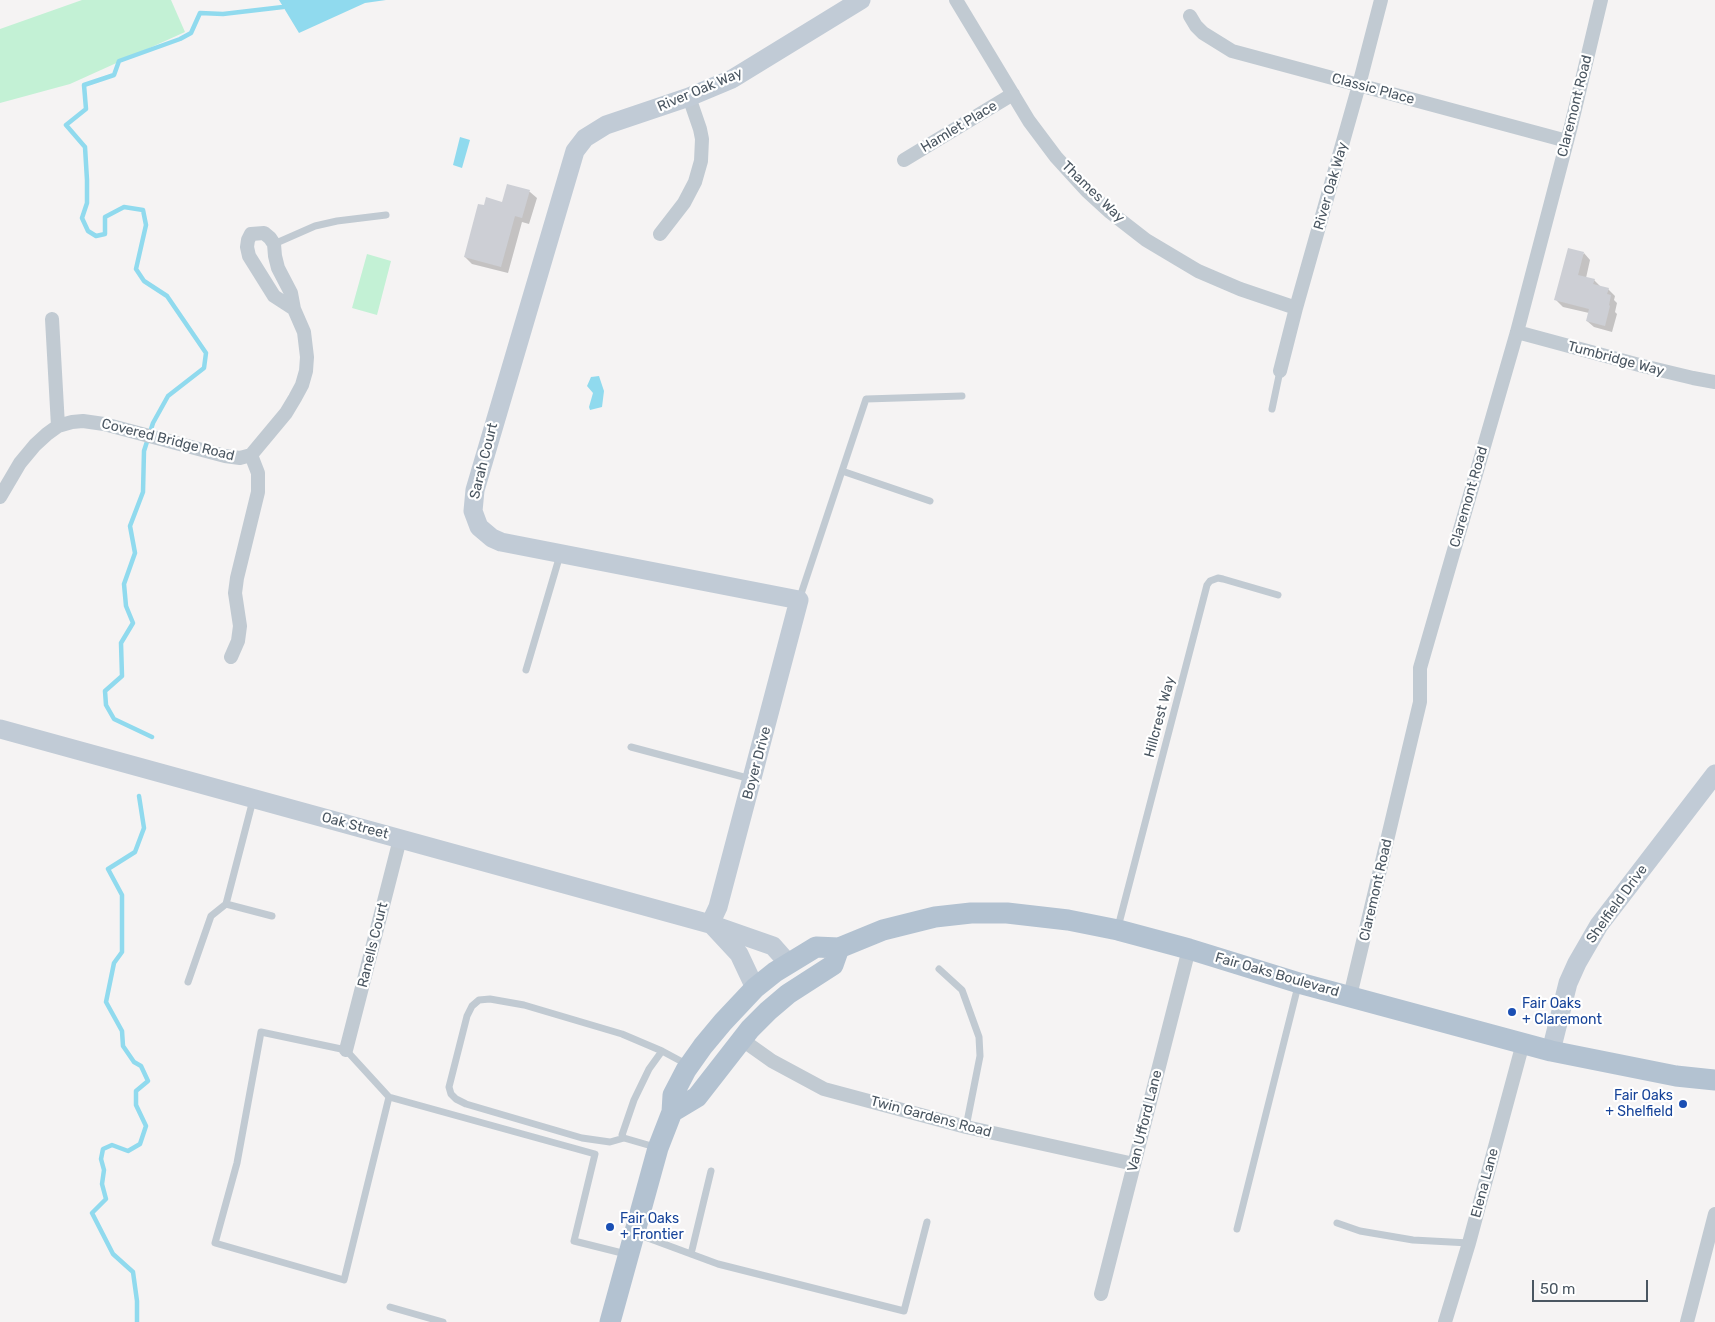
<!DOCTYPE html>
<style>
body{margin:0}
#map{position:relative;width:1715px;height:1322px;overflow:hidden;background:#f5f3f3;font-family:Rubik,sans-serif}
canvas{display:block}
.scale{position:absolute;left:1532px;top:1280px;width:116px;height:22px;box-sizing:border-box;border:2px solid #4a5661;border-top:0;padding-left:6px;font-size:15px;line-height:18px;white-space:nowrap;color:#4a5661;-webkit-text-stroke:4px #fff;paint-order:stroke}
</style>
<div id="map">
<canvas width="1715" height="1322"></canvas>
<div class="scale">50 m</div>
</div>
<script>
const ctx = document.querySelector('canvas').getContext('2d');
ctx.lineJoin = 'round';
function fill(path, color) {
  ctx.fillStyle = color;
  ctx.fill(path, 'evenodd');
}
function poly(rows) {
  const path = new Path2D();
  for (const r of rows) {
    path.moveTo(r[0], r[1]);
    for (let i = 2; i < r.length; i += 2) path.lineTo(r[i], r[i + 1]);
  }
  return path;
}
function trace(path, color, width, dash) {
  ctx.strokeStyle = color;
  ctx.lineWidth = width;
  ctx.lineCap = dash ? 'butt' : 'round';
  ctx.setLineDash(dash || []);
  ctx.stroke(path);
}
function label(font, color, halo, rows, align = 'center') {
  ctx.font = font + ' Rubik,sans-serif';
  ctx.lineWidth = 4.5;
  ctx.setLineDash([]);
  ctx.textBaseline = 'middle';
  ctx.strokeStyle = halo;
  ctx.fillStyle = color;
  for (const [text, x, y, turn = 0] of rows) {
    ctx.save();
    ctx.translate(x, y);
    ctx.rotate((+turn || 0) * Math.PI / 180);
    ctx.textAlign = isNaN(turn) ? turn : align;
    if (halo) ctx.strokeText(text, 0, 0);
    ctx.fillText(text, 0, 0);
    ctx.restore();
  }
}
const green = poly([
 [82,0,171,0,185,32,70,84,0,103,0,29],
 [367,254,391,261,377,315,352,308]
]);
const water = poly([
 [279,0,386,0,365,3,299,33],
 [460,137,470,140,462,168,453,165],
 [599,376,604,391,602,407,590,410,589,407,593,393,587,386,591,377]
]);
const shadow = poly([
 [508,186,530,192,537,198,529,224,522,222,508,273,472,264,465,257,485,207,503,203],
 [1584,253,1590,260,1586,278,1594,280,1601,287,1608,289,1615,296,1614,300,1617,303,1615,312,1617,314,1612,332,1594,327,1587,321,1589,313,1563,307,1556,300]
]);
const stream = poly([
 [152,737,114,719,106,705,105,691,122,676,121,643,133,623,126,606,124,584,135,553,130,526,143,492,144,451,153,423,168,396,204,368,206,353,167,296,144,281,136,269,146,225,143,210,124,207,105,217,105,234,96,236,88,231,82,218,87,203,87,180,85,147,66,125,86,109,84,85,114,75,119,61,180,39,191,33,200,13,223,14,283,7,287,5],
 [137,1322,137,1301,133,1272,113,1254,92,1213,106,1199,102,1184,104,1170,101,1159,103,1149,112,1145,128,1151,140,1144,146,1126,136,1105,136,1091,148,1081,141,1066,134,1062,123,1046,122,1031,106,1002,114,963,122,952,122,895,108,869,135,852,144,828,139,796]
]);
const building = poly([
 [507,184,530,190,522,218,515,216,501,267,464,257,478,204,484,205,486,197,502,202],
 [1568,248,1584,252,1578,275,1595,279,1593,284,1609,288,1607,294,1611,295,1609,305,1610,306,1605,326,1586,321,1589,309,1554,300]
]);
const lane = poly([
 [274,244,315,226,337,221,386,215],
 [1272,409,1280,371],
 [842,471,930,501],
 [799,600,866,399,962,396],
 [526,670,560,555],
 [631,747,751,779],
 [226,904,272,916],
 [1118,927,1207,585,1210,581,1218,578,1223,579,1278,595],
 [939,969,962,990,979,1037,980,1056,966,1127],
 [188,982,211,916,226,904,253,800],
 [389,1097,346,1050,261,1032,237,1163,215,1243,344,1280,389,1097,595,1154,574,1241,626,1254],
 [624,1138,610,1142,582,1138,466,1104,456,1099,451,1094,449,1087,467,1016,472,1006,479,1000,490,999,524,1005,622,1034,662,1051],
 [655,1147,624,1138,622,1135,634,1100,649,1069,662,1051,688,1065],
 [1337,1223,1360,1231,1413,1240,1469,1243],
 [1237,1229,1298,986],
 [637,1234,718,1264,904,1311,927,1222],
 [691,1254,711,1171],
 [390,1307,443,1322]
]);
const street = poly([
 [956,0,1029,121,1056,157,1087,191,1110,212,1146,240,1198,271,1240,289,1296,308],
 [1190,16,1196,26,1203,33,1232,51,1567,141],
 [904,160,1013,94],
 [660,234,684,203,695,182,701,161,702,139,700,129,689,97],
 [52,319,58,426],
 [1517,332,1643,366,1693,378,1715,382],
 [1280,371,1296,308,1359,85,1381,0],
 [251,455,286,413,295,398,302,385,306,371,307,357,304,332,294,309,291,293,278,268,275,256,274,244,270,238,264,233,251,234,248,240,247,247,249,256,274,296,294,309],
 [0,497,20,463,35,445,47,434,58,426,72,422,83,421,104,424,225,456,240,458,251,455],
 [231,657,238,641,240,626,235,593,237,578,258,492,258,473,251,455],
 [1350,996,1420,702,1420,668,1517,332,1571,126,1601,0],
 [741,1039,772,1061,824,1089,966,1127,1134,1164],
 [346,1050,400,839],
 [1101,1294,1189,949],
 [1445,1322,1469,1243,1523,1043],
 [1687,1322,1715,1214]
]);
const secondary = poly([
 [0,729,710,924,773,946,788,963],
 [710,924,718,907,799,600,501,542,492,538,479,527,473,511,475,490,575,151,585,138,606,125,689,97,732,79,861,0],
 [713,926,739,954,755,988],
 [1551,1051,1568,983,1577,963,1599,925,1715,774]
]);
const primary = poly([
 [672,1112,697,1097,750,1029,768,1011,788,994,833,965,839,948],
 [610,1322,658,1148,672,1112,673,1095,686,1070,703,1046,723,1022,755,988,775,972,816,947,839,948,883,930,935,917,971,913,1007,913,1068,920,1118,930,1189,949,1299,983,1551,1051,1676,1076,1715,1080]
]);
const markers = [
 [1512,1012,5,"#1a4fb4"],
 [1683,1104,5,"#1a4fb4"],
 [610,1227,5,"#1a4fb4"]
];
const streetNames = [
 ["Classic Place",1373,89,15],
 ["River Oak Way",700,90,-23],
 ["Claremont Road",1575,106,-76],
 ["Hamlet Place",959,127,-31],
 ["River Oak Way",1331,186,-74],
 ["Thames Way",1093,192,44],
 ["Tumbridge Way",1616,359,15],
 ["Covered Bridge Road",168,440,14],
 ["Sarah Court",484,461,-76],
 ["Claremont Road",1469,497,-74],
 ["Hillcrest Way",1160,717,-75],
 ["Boyer Drive",757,763,-75],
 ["Oak Street",355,826,15],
 ["Claremont Road",1376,890,-77],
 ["Shelfield Drive",1617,904,-54],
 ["Ranells Court",373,945,-76],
 ["Fair Oaks Boulevard",1277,975,16],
 ["Twin Gardens Road",931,1117,15],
 ["Van Ufford Lane",1145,1121,-76],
 ["Elena Lane",1485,1183,-75]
];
const transitNames = [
 ["Fair Oaks",1522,1004],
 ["+ Claremont",1522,1020],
 ["Fair Oaks",1673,1096,"right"],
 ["+ Shelfield",1673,1112,"right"],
 ["Fair Oaks",620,1219],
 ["+ Frontier",620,1235]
];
fill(green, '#c3f1d5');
fill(water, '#90daee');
fill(shadow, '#0003');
trace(stream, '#90daee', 4.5);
fill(building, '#cdcfd5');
trace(lane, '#c1cad2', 7);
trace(street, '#c1cad2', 14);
trace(secondary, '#c1cbd6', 19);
trace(primary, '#b3c2d1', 21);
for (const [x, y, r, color] of markers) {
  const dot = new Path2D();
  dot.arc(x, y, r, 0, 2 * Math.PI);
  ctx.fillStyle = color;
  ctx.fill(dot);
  trace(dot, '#fff', 2);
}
label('14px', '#4a5661', '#fff', streetNames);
label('14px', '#164399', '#fff', transitNames, 'left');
</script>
